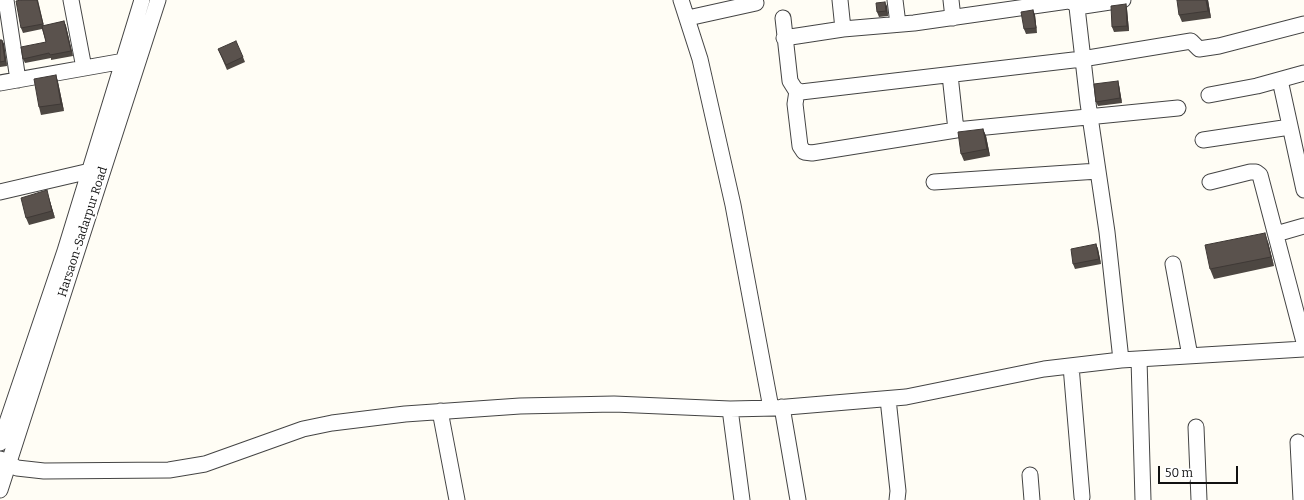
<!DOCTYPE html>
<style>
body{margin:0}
#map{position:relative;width:1304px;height:500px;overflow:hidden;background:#fffdf5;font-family:Bitter,serif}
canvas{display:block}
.scale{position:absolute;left:1158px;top:466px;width:80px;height:18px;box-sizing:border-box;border:2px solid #111;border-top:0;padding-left:5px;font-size:12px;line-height:14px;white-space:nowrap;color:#111;-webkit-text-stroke:3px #fff;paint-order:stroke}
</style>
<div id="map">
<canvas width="1304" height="500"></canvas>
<div class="scale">50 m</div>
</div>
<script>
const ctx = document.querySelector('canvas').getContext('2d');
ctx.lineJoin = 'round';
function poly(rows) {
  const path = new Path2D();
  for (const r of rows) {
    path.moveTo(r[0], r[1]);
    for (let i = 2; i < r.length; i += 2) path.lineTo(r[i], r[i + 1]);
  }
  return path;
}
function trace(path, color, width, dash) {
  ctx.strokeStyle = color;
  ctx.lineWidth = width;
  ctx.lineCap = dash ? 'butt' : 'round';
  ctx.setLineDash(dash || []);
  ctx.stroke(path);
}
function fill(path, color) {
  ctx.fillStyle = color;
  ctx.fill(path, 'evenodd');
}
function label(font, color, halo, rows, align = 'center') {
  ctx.font = font + ' Bitter,serif';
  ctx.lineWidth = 4;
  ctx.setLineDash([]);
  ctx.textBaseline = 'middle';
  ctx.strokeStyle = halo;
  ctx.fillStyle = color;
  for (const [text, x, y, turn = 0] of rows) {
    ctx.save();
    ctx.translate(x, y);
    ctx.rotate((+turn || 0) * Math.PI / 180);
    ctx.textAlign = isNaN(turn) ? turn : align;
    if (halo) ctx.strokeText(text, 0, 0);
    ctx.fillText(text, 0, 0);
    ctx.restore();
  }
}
const minor = poly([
 [6,0,18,80],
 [71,0,84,68],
 [681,0,700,59,733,205,771,408],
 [840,0,843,29],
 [895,0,898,24],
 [951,0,953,18],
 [1077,7,1123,0],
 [688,18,756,3],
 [783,18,790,81,795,89,801,92,1082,59,1191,41,1199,49,1219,46,1304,24],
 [784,38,843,29,914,23,1068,1,1074,3,1077,7,1078,16,1088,103,1107,232,1121,360],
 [950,75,956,130],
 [1280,80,1304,190],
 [0,83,124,61],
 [797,91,795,104,800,146,804,152,812,153,956,130,1178,108],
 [1209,95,1257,86,1304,73],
 [1203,140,1290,127],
 [934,182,1098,171],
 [1210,182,1250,172,1256,172,1260,175,1304,342],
 [0,192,90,171],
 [1276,234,1304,226],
 [1173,264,1190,356],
 [1139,359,1143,500],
 [1071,366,1082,497],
 [888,399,898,491,897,500],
 [782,407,798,500],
 [730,409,742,500],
 [440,411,457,500],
 [1196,427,1199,500],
 [1298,442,1301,500],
 [0,443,65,251,142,0],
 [0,459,17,468,44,471,169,470,205,464,303,429,332,423,405,414,520,406,614,404,730,409,775,408,906,397,1044,369,1121,360,1304,349],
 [1030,475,1032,500],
 [0,490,158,0]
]);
const wall = poly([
 [21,0,38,0,44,26,64,21,66,26,73,56,51,60,51,58,25,63,23,59,46,42,42,29,23,33,21,28],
 [1208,0,1211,18,1182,22,1179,15],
 [1126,4,1127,9,1129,31,1114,32,1112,27],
 [887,6,888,16,879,17,877,12],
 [1033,10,1035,15,1037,33,1026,34,1024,29],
 [0,40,2,40,4,44,7,66,0,67],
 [218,49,243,57,245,62,227,70],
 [56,75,58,82,64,111,41,115,39,107],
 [1118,81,1119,85,1122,103,1098,106,1096,102],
 [983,129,986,136,990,156,964,161,961,154],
 [49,198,55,218,29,225,26,218],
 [1268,242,1274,266,1214,279,1210,269],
 [1096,244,1098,249,1101,264,1075,269,1073,264]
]);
const shadedWall = poly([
 [1206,0,1208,0,1211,18,1208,11],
 [885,2,887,6,888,16,886,11],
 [1126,4,1127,9,1129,31,1127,26],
 [1033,10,1035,15,1037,33,1036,28],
 [64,21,66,26,73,56,71,51],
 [2,40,4,44,7,66,5,61],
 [56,75,58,82,64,111,61,104],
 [1118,81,1119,85,1122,103,1120,98],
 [983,129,986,136,990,156,987,149],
 [47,190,49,198,55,218,52,211],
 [1265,233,1268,242,1274,266,1271,257],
 [1096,244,1098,249,1101,264,1099,259]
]);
const building = poly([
 [21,0,37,0,43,24,21,28,16,1,21,0],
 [1177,0,1206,0,1208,11,1179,15,1177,0],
 [885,2,886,11,877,12,876,3,885,2],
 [1126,4,1127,26,1112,27,1111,6,1126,4],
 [1033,10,1036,28,1024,29,1021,12,1033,10],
 [64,21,71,51,50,55,49,53,23,59,21,47,46,42,42,26,64,21],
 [0,40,2,40,5,61,0,62,0,40],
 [236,41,243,57,226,65,218,49,236,41],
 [56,75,61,104,39,107,34,79,56,75],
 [1118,81,1120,98,1096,102,1094,84,1118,81],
 [983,129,987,149,961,154,958,132,983,129],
 [47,190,52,211,26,218,21,198,47,190],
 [1265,233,1271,257,1210,269,1205,245,1265,233],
 [1096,244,1099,259,1073,264,1071,249,1096,244]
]);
const streetNames = [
 ["Harsaon-Sadarpur Road",83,232,-72]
];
trace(minor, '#444', 17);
trace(minor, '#fff', 15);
fill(wall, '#4d4742');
fill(shadedWall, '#3f3936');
fill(building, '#5a524d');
trace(building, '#3f3936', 1);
label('12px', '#111', '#fff', streetNames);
</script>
